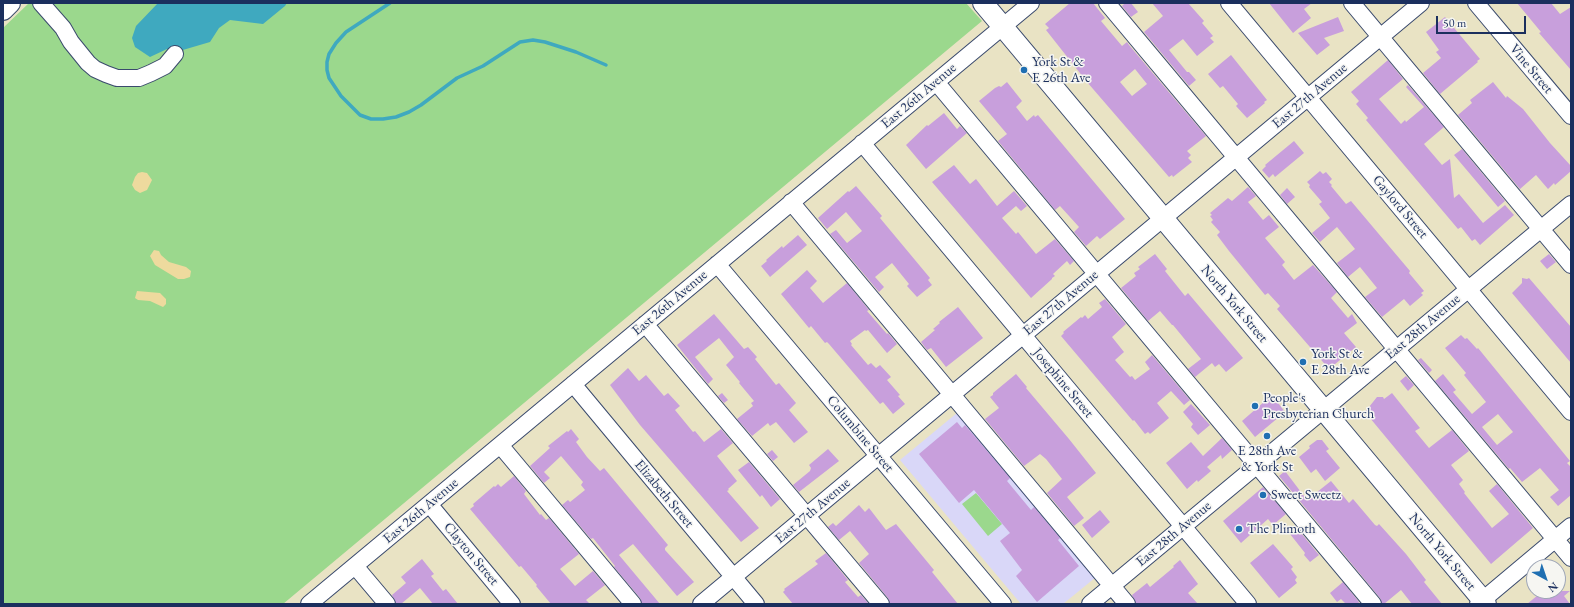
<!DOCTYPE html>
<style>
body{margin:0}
#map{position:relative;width:1574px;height:607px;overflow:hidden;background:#e9e3c4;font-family:"EB Garamond",serif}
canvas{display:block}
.frame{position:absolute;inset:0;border:4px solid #1b2f5e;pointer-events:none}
.north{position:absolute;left:1526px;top:559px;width:40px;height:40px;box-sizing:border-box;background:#f6f6f2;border:1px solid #9ea6b7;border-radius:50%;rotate:140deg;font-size:11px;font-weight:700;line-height:16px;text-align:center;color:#1b2f5e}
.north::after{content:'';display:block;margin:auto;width:14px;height:18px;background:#1f6fb2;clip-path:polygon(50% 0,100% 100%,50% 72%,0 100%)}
.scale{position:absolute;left:1436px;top:16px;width:90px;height:18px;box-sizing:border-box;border:2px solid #1b2f5e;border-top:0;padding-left:5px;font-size:12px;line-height:14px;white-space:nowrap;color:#1b2f5e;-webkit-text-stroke:3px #f6f6f2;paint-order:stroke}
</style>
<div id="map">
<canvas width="1574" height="607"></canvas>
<div class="frame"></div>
<div class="north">N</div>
<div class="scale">50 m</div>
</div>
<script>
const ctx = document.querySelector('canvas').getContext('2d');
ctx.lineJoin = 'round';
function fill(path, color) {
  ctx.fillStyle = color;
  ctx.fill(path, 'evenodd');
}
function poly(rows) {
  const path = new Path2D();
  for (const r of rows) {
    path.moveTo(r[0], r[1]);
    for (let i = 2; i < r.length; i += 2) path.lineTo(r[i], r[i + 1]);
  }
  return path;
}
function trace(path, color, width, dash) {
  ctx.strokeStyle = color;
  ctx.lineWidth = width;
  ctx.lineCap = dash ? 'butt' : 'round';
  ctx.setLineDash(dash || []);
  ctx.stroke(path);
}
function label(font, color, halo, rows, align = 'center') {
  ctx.font = font + ' "EB Garamond",serif';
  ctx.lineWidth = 3;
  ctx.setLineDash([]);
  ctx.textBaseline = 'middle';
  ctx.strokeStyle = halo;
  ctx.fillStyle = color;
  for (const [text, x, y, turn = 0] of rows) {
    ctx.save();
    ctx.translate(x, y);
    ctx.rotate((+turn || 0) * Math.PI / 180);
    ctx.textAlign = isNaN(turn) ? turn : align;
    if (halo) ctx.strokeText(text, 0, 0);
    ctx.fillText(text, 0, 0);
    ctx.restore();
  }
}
const built = poly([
 [963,408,1101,573,1063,604,1021,604,900,460]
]);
const green = poly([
 [29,3,966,3,982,21,283,604,3,604,3,28],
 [976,493,1002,524,988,536,962,504]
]);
const sand = poly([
 [142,172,147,173,152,180,147,190,140,193,135,190,132,185,135,177,138,173],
 [154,250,159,251,161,255,169,262,186,267,191,271,190,277,184,279,178,279,155,265,150,256],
 [137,291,160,293,166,299,166,304,163,307,150,301,138,300,135,298]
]);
const water = poly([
 [158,3,287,3,285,6,263,24,230,20,219,28,210,42,176,52,167,49,150,57,135,47,132,38,136,26]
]);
const stream = poly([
 [390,3,346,32,336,43,329,54,327,62,327,70,329,78,341,96,360,115,371,119,383,119,396,117,409,112,421,105,457,78,483,66,520,42,533,40,545,42,576,52,606,65]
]);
const building = poly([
 [1070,3,1093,3,1105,18,1101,21,1122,46,1127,42,1129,45,1206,136,1187,151,1191,155,1188,158,1192,162,1173,177,1172,175,1169,177,1087,82,1046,30,1049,28,1045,24],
 [1135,69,1147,84,1132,96,1120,82],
 [1125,3,1131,3,1138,12,1131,17,1122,6],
 [1152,3,1188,3,1204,21,1202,23,1213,36,1210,38,1214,42,1197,56,1183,39,1169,50,1187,72,1189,72,1196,80,1189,86,1144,32,1163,16],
 [1269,3,1312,3,1304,9,1311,18,1293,33],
 [1517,3,1551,3,1560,14,1571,7,1571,70,1539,33,1541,32],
 [1338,17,1344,31,1324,38,1330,45,1317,55,1298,33],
 [1445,17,1480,59,1477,61,1478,62,1440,94,1423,73,1441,58,1436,52,1439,50,1426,32],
 [1231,55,1267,100,1264,102,1265,103,1247,118,1236,106,1238,104,1223,86,1220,88,1208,74],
 [1388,60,1403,79,1379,99,1401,124,1405,120,1406,122,1424,107,1406,87,1408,85,1444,127,1424,144,1442,165,1450,159,1454,198,1459,194,1483,223,1505,205,1514,215,1480,245,1475,239,1472,241,1461,227,1458,229,1366,120,1368,118,1356,104,1359,101,1351,92],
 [1007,82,1022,101,1016,107,1027,121,1034,115,1035,117,1038,115,1125,219,1100,239,1097,236,1086,246,1074,232,1079,227,1060,206,1055,210,998,141,1007,134,979,101,995,88,999,86,1001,87],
 [1493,82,1506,98,1507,96,1523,109,1550,143,1571,166,1571,171,1555,185,1554,183,1548,189,1536,175,1520,189,1458,115,1472,103,1470,100],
 [944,113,957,129,960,126,967,133,926,169,906,145,927,125,928,126],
 [1294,141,1304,153,1275,177,1273,174,1269,178,1262,170,1266,166,1265,165],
 [1462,149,1505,201,1498,207,1454,155],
 [954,165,970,184,976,179,997,206,1014,191,1027,206,1021,211,1016,206,1002,218,1016,234,1018,232,1036,254,1055,239,1074,261,1070,265,1067,261,1053,274,1055,276,1052,278,1052,279,1031,298,932,182],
 [1320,171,1323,174,1326,172,1332,179,1329,182,1332,185,1331,186,1346,204,1351,201,1410,271,1409,273,1424,291,1421,293,1423,295,1410,306,1404,299,1382,317,1365,297,1377,288,1360,267,1348,277,1337,263,1355,249,1337,227,1320,242,1312,233,1330,218,1319,204,1322,202,1309,187,1310,185,1307,182],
 [856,186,882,216,880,218,930,278,928,280,932,285,917,297,907,286,909,284,892,263,875,277,884,287,879,292,830,234,836,230,847,243,862,231,846,212,827,229,818,218,848,191,849,192],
 [1248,187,1256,196,1248,202,1263,220,1269,215,1279,227,1265,238,1285,262,1282,265,1294,280,1313,265,1337,292,1331,298,1348,318,1352,314,1357,323,1344,333,1356,347,1329,369,1277,309,1280,306,1268,293,1265,295,1229,251,1217,235,1220,232,1211,222,1213,220,1210,216,1212,215,1210,213,1228,198,1232,201],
 [1287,188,1295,197,1287,204,1280,195],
 [798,235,807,245,770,277,761,266,767,261,766,260,782,246,783,248],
 [1155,254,1167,269,1165,271,1185,296,1188,293,1243,358,1226,372,1219,364,1215,367,1212,363,1195,377,1188,369,1201,359,1173,325,1172,325,1160,311,1148,321,1121,288,1136,276,1134,273,1140,269,1138,267],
 [1549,254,1556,262,1547,269,1540,261],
 [807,270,817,281,810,288,823,303,847,283,869,310,867,311,887,334,888,333,897,344,887,353,868,330,866,331,865,330,850,341,852,344,851,345,868,365,871,363,876,368,880,365,891,377,887,380,900,395,898,396,905,404,893,414,883,402,880,404,829,344,827,342,825,343,811,326,809,328,781,294],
 [1522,278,1527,279,1529,278,1571,327,1571,363,1512,293,1522,283],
 [1105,299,1126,324,1112,337,1124,352,1115,360,1130,377,1132,376,1135,380,1150,369,1145,362,1152,355,1190,400,1184,405,1171,391,1157,403,1169,418,1150,434,1148,432,1145,434,1134,420,1133,421,1061,336,1064,333,1063,332,1081,317,1082,318,1085,315,1088,319,1102,307,1099,303],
 [958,307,983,338,946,367,931,348,927,350,921,342,935,330,933,329,940,323,939,322],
 [714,314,744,349,748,347,757,357,755,359,776,385,779,383,796,403,789,410,808,432,794,443,776,422,770,426,768,423,752,436,737,419,753,406,751,403,754,401,739,383,740,382,726,365,734,357,719,338,695,357,713,379,708,384,677,345],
 [1461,335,1465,339,1467,338,1477,349,1478,348,1570,461,1567,463,1571,467,1571,495,1558,506,1550,497,1559,490,1540,468,1522,482,1510,468,1509,469,1435,381,1443,374,1456,390,1453,392,1472,414,1486,402,1464,375,1466,373,1445,348],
 [1498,414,1513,432,1497,445,1482,427],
 [1421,358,1432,370,1429,373,1418,360],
 [628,368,639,381,646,375,664,396,668,393,680,406,675,410,693,432,695,431,704,442,721,429,733,443,717,456,737,481,728,489,729,490,727,491,759,528,741,542,640,425,610,385],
 [1016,374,1027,387,1026,388,1069,439,1096,473,1067,497,1084,518,1074,526,1047,493,1062,479,1046,459,1040,454,1024,466,985,419,999,408,990,397,993,395,993,393],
 [1406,376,1414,385,1408,391,1400,381],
 [722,393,728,400,724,403,718,396],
 [1392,393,1420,428,1415,431,1429,448,1452,430,1469,451,1451,465,1463,480,1459,484,1465,492,1464,493,1492,528,1509,514,1489,491,1497,484,1533,528,1491,564,1365,412,1377,397,1383,397,1384,399],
 [1272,395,1285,412,1255,437,1242,421],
 [1191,404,1210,425,1198,435,1191,427,1193,424,1183,412],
 [957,422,962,428,965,425,1010,478,1007,481,1031,510,1034,507,1060,538,1058,540,1079,566,1037,602,1016,576,1022,570,1000,541,1010,533,974,490,959,503,919,454],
 [571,429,579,439,576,442,587,457,600,471,604,468,668,545,665,548,665,550,694,582,677,596,633,544,619,555,660,604,642,604,640,598,614,567,615,566,593,538,591,539,562,505,568,500,570,502,585,490,581,485,583,482,561,456,544,472,550,478,544,483,530,466,550,448,548,446,567,431,568,432],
 [1222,438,1232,450,1222,459,1221,455,1207,467,1211,471,1198,482,1197,480,1187,489,1166,463,1191,442,1203,456],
 [1317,440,1322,440,1329,449,1326,451,1340,468,1325,481,1316,469,1311,473,1299,457,1310,448,1309,446],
 [828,449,839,461,799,492,793,485,810,471,811,468,809,465],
 [772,450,778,457,773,461,767,454],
 [749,462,780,499,771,507,762,495,760,497,738,470],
 [1285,471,1307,500,1331,481,1349,503,1353,499,1375,525,1377,526,1379,524,1406,554,1426,580,1424,582,1442,604,1412,604,1401,590,1384,604,1382,604,1380,598,1279,476],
 [514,476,526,491,524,494,540,515,541,514,546,520,549,518,579,554,560,569,575,586,593,571,605,585,586,600,590,604,551,604,536,586,537,585,521,566,519,567,470,509,474,506,473,504,494,486,495,487,498,484,501,487],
 [1263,487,1286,514,1273,525,1268,519,1241,543,1223,521],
 [859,505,865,512,869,508,886,530,896,524,934,570,932,572,958,604,890,604,888,598,859,563,869,554,850,531,839,540,828,527,833,523,836,526],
 [1100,510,1110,522,1092,538,1082,525],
 [1297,528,1319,555,1310,562,1304,555,1305,553,1290,534],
 [1273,544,1293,567,1291,569,1297,577,1295,580,1297,583,1279,598,1250,563],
 [826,553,848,580,845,582,858,597,861,595,869,604,793,604,783,592,785,590,784,589,818,564,815,561],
 [422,559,434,574,431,576,443,591,446,589,458,604,433,604,420,588,401,604,396,604,392,595,406,583,401,577],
 [1180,560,1198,584,1188,593,1198,604,1136,604,1132,595,1147,583,1150,587,1174,567,1173,566],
 [1343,582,1359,602,1358,604,1346,604,1341,599,1337,602,1330,593],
 [1543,591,1570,591,1564,596,1570,604,1527,604]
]);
const minor = poly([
 [41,3,63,28,71,42,88,63,95,69,106,74,117,78,139,78,151,73,165,66,175,54],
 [1107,3,1571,558],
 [1229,3,1571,412],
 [1352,3,1571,265],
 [1476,3,1571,116],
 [936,82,1373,604],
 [862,143,1248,604],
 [791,202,1127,604],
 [717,264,1003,604],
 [645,324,881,604],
 [573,384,756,604],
 [500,445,633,604],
 [429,504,512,604],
 [355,566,387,604],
 [309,604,1031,3],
 [701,604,1421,3],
 [1090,604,1571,204],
 [1478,604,1571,526]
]);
const major = poly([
 [983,3,1486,604],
 [3,10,10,3]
]);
const markers = [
 [1024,70,4,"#1f6fb2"],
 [1303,362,4,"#1f6fb2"],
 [1255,406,4,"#1f6fb2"],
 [1267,436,4,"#1f6fb2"],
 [1263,495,4,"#1f6fb2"],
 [1239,529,4,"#1f6fb2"]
];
const poiNames = [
 ["York St &",1032,62],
 ["E 26th Ave",1032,78],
 ["York St &",1311,354],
 ["E 28th Ave",1311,370],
 ["People's",1263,398],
 ["Presbyterian Church",1263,414],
 ["E 28th Ave",1267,451,"center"],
 ["& York St",1267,467,"center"],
 ["Sweet Sweetz",1271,495],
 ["The Plimoth",1247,529]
];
const streetNames = [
 ["Vine Street",1531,69,50],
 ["East 26th Avenue",919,96,-40],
 ["East 27th Avenue",1310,96,-40],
 ["Gaylord Street",1400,207,50],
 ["East 26th Avenue",670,303,-40],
 ["East 27th Avenue",1061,303,-40],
 ["North York Street",1234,304,50],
 ["East 28th Avenue",1423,327,-40],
 ["Josephine Street",1063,383,50],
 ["Columbine Street",860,434,50],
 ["Elizabeth Street",664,494,50],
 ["East 26th Avenue",421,511,-40],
 ["East 27th Avenue",813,511,-40],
 ["East 28th Avenue",1174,534,-40],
 ["North York Street",1442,552,50],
 ["Clayton Street",471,554,50]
];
fill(built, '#d9d7f8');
fill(green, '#9bd88d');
fill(sand, '#eeda9e');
fill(water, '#3fa9bf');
trace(stream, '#3fa9bf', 3.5);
fill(building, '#c89fdc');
trace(minor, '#3a4a6d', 18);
trace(major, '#3a4a6d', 22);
trace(minor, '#fff', 16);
trace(major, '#fff', 20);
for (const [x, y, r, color] of markers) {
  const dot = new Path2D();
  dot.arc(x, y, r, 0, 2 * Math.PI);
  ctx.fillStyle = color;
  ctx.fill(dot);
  trace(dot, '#f6f6f2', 1.5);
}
label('14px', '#1b2f5e', '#f6f6f2', poiNames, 'left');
label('14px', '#1b2f5e', '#f6f6f2', streetNames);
</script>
